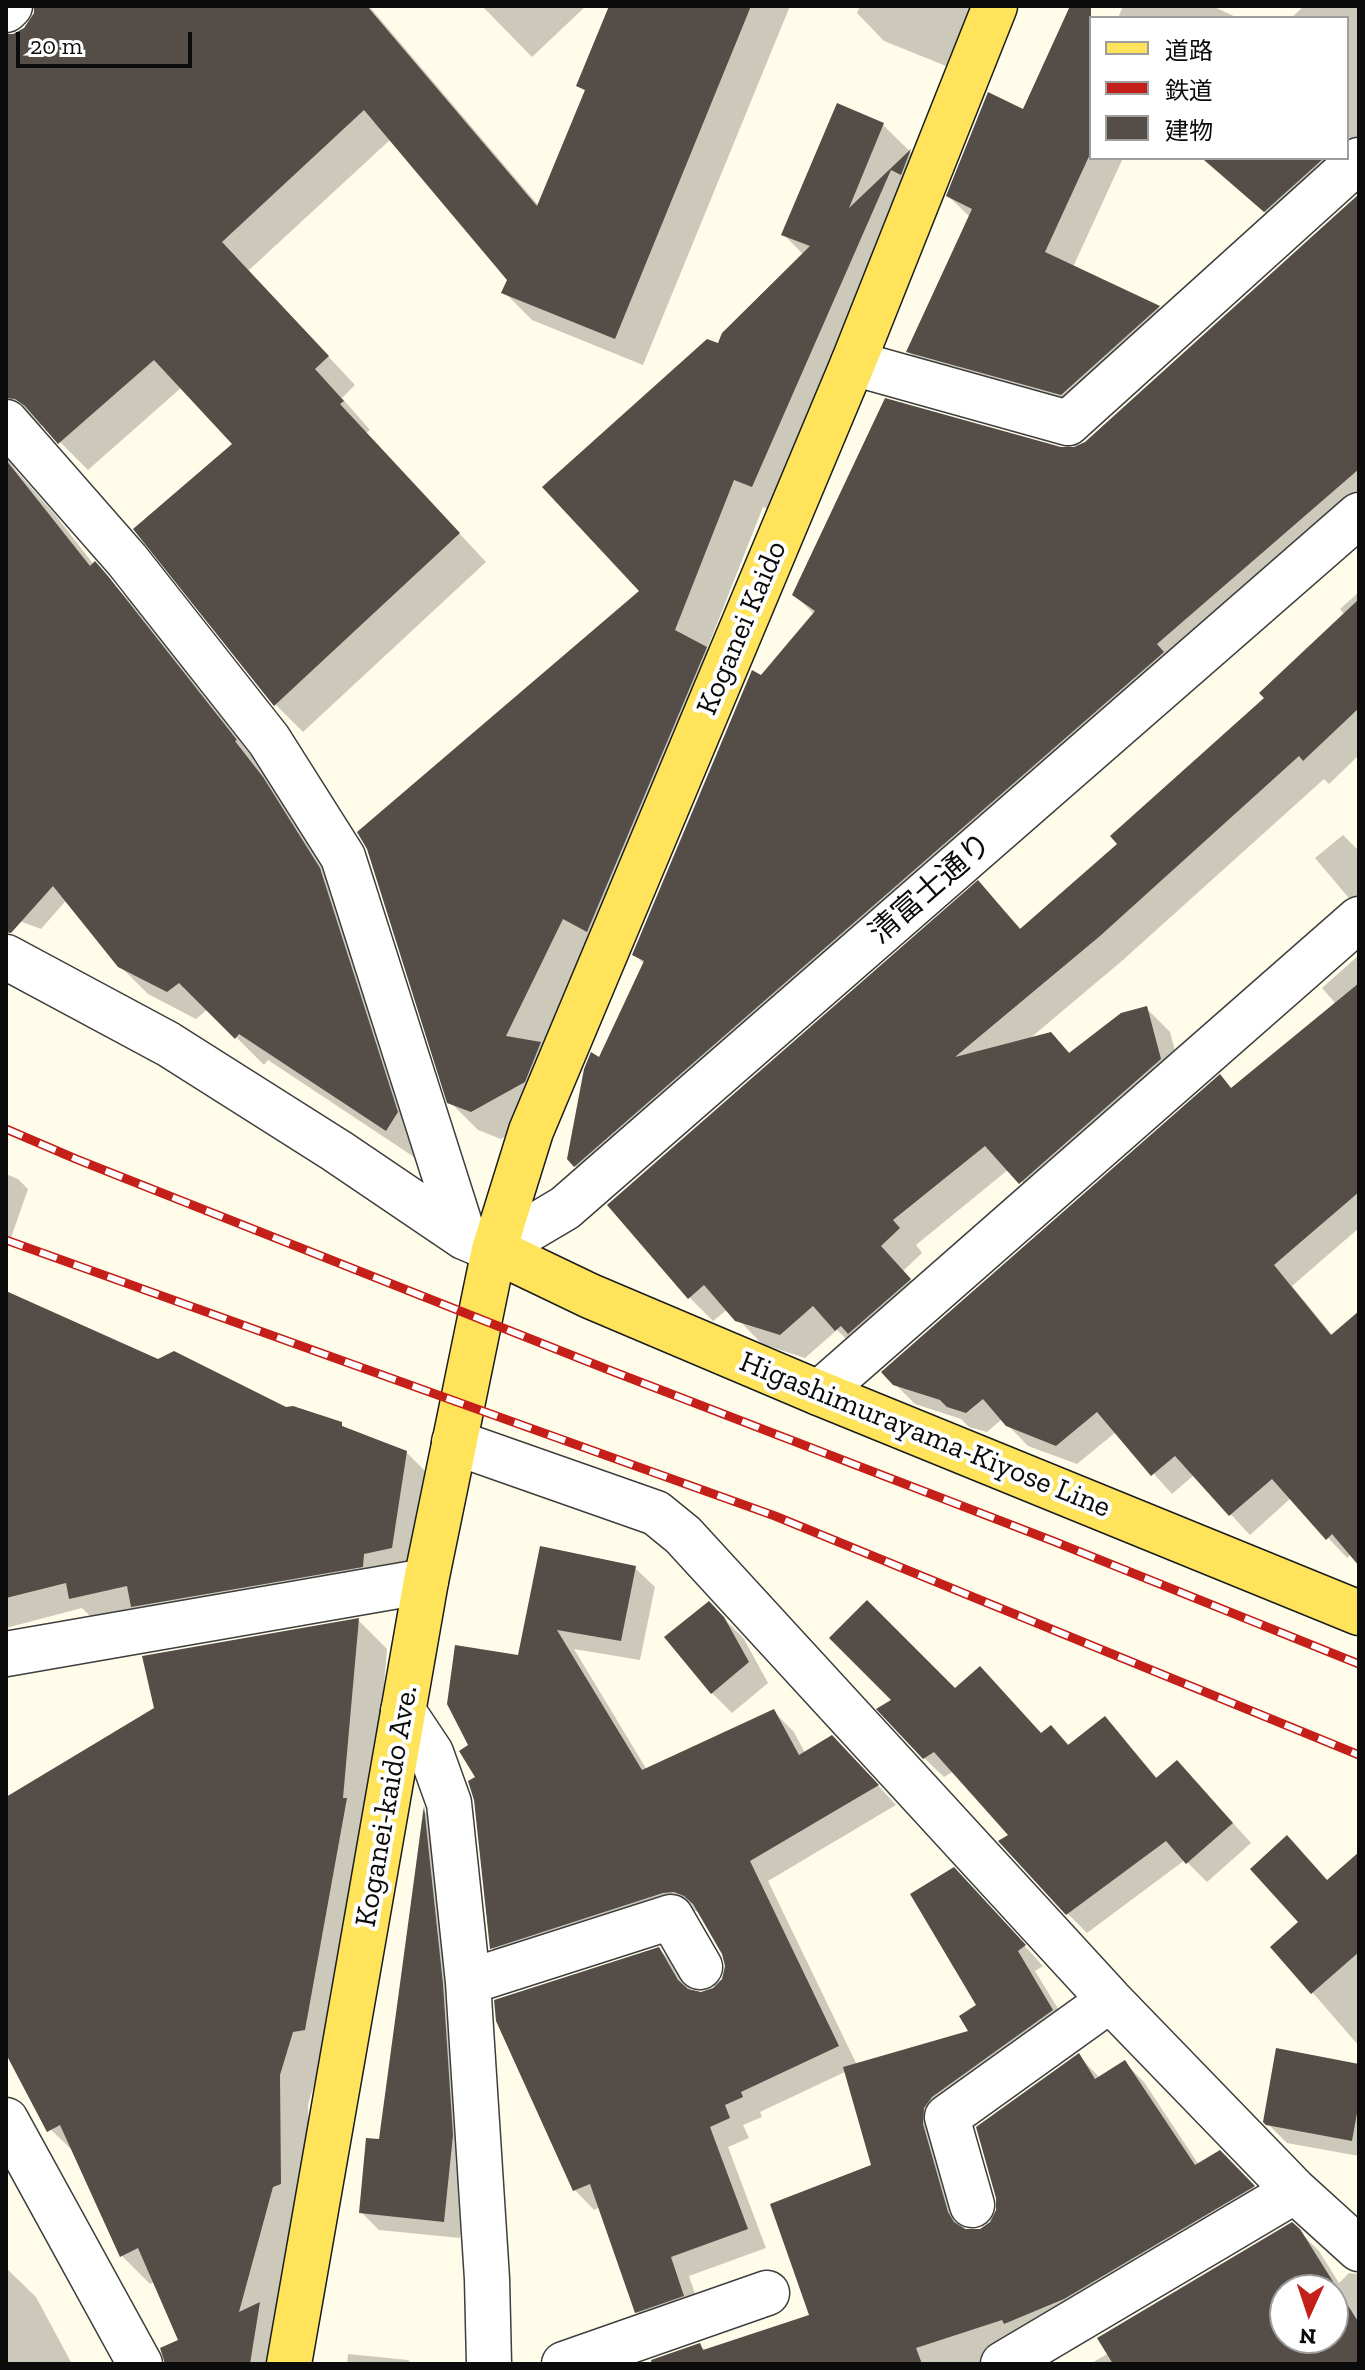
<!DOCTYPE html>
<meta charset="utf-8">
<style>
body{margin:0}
#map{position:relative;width:1365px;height:2370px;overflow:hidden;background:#fffcea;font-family:"Zilla Slab","Noto Sans JP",serif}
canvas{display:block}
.frame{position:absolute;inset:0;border:8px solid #0b0b0b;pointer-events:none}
.legend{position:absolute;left:1089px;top:16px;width:260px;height:144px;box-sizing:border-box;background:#fff;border:2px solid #9d9d9d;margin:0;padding:10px 14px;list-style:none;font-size:24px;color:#0b0b0b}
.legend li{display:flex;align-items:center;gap:16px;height:40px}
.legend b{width:40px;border:2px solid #9d9d9d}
.north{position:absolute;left:1269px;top:2274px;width:80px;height:80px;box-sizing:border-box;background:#fff;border:2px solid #9d9d9d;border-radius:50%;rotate:183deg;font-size:22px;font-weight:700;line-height:32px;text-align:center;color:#0b0b0b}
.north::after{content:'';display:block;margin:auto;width:28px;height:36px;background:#c51f1a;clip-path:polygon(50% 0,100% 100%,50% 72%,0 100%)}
.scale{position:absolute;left:16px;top:32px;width:176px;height:36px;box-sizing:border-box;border:4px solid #0b0b0b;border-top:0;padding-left:10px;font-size:24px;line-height:28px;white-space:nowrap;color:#0b0b0b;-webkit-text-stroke:6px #fff;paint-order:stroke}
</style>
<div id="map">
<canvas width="1365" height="2370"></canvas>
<div class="frame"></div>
<ul class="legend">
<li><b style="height:10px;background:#ffe35a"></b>道路</li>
<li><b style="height:10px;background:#c51f1a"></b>鉄道</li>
<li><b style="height:22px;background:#554d47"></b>建物</li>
</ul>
<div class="north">N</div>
<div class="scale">20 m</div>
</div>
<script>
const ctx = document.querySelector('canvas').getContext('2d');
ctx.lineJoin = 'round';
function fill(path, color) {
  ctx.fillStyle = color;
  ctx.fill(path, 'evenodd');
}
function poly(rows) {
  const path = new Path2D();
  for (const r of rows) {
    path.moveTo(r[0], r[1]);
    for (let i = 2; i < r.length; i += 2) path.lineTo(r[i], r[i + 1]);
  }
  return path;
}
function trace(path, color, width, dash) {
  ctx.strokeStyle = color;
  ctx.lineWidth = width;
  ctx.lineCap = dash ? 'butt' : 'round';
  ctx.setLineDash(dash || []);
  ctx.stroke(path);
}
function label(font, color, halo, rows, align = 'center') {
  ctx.font = font + ' "Zilla Slab","Noto Sans JP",serif';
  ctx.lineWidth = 8;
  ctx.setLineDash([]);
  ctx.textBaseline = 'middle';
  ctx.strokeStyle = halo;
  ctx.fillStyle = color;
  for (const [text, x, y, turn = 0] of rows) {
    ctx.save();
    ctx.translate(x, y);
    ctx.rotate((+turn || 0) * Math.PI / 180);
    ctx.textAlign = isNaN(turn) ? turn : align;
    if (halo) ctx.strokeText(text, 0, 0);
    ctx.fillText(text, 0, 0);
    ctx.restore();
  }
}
const shadow = poly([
 [6,6,369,6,539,206,586,92,579,85,611,6,790,6,643,365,532,320,504,292,509,279,391,139,248,271,355,385,342,398,370,430,366,433,486,562,303,732,275,704,235,444,182,387,88,470,44,426,29,425,8,456,15,469,57,517,94,565,135,606,263,769,262,770,290,807,347,898,425,1140,414,1157,268,1060,264,1065,208,1009,196,1019,148,994,119,965,6,683],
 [33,9,36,9,36,14,24,30,9,36,9,31,21,15],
 [482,6,586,6,532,57],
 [860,6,971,6,946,66,884,41,857,13],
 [1123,6,1212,6,1238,18,1118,18],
 [1304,6,1359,6,1359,172,1290,234,1201,158,1347,158,1347,18,1291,18],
 [1091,43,1091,158,1123,158,1073,267,1159,307,1183,331,1086,418,932,375,908,351,970,217,948,196],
 [883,125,938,179,780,514,763,507,707,649,734,677,553,1110,501,1139,478,1130,449,1101,642,591,719,346,804,255,783,234],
 [1359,196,1359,514,599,1189,575,1166,600,1059,644,964,634,954,762,677,815,615,795,595,1061,449,1075,449,1086,443],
 [1359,592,1359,755,1329,784,1324,779,1123,960,1028,1040,1051,1034,1071,1054,1146,1008,1170,1032,1184,1084,1045,1206,1009,1169,916,1245,922,1253,903,1271,933,1304,861,1353,837,1330,805,1358,762,1344,728,1309,713,1321,689,1297,978,883,1022,930,1120,844,1267,698,1345,615,1340,609],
 [6,811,78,887,41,929,6,916],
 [1343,835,1359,851,1359,910,1315,858],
 [1359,955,1359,1228,1292,1286,1333,1336,1359,1314,1359,1563,1351,1554,1347,1558,1291,1498,1250,1535,1194,1475,1172,1494,1116,1432,1077,1464,1028,1446,1002,1419,987,1432,969,1427,961,1419,915,1404,895,1384,1232,1090,1336,1004,1322,988],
 [6,1174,18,1179,28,1189,11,1238,6,1236],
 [6,1293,158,1361,285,1409,341,1424,348,1431,406,1452,430,1476,415,1571,95,1621,82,1608,6,1628],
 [635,1568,655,1587,640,1660,574,1649,647,1770,774,1712,794,1732,805,1753,852,1757,896,1805,768,1881,857,2065,971,2033,979,2006,973,1889,1043,1966,1035,1971,1071,2030,942,2145,966,2231,980,2231,992,2223,1079,2056,1100,2078,1125,2063,1144,2082,1199,2165,1220,2152,1272,2206,985,2364,654,2364,700,2345,706,2351,811,2316,874,2166,847,2071,760,2112,762,2117,743,2125,749,2138,728,2147,766,2248,689,2276,702,2315,656,2331,636,2312,600,2207,594,2210,575,2190,659,1949,679,1969,692,1992,701,1994,714,1990,724,1980,727,1966,723,1954,700,1913,695,1911,684,1912,511,1967,492,1948,478,1778,471,1746,520,1657],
 [709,1603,744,1639,768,1683,732,1713,712,1693],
 [358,1620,387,1649,372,1826,321,2061,308,2105,310,2213,302,2216,274,2319,288,2333,284,2364,167,2364,181,2341,155,2282,150,2284,121,2255,74,2152,44,2123,6,2032,6,1799],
 [955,1691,1042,1735,1051,1727,1070,1746,1104,1718,1158,1779,1196,1782,1251,1843,1207,1882,1185,1860,1087,1933,1068,1914,1011,1836,954,1771,944,1777,924,1758],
 [423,1810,441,1828,469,2153,460,2238,379,2230,361,2212,381,2141],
 [1359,1854,1359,2046,1273,1947,1301,1922,1328,1882],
 [1359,2066,1359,2156,1287,2143,1265,2121],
 [1292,2224,1319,2251,1339,2283,1349,2273,1359,2274,1359,2364,1090,2364,1219,2289],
 [1285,2290,1333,2290,1333,2338,1285,2338],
 [6,2268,36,2297,72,2364,6,2364],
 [348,2354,408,2360,412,2364,347,2364]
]);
const building = poly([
 [34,6,367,6,537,206,585,90,576,86,609,6,751,6,615,339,501,293,507,280,364,110,222,242,329,356,315,369,344,401,340,404,460,533,274,706,133,529,232,444,154,360,58,444,25,406,15,399,6,398,6,34,13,34,24,28,34,13],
 [1070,6,1091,6,1091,152,1045,252,1160,306,1061,395,906,352,972,209,946,196,988,92,1023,109],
 [837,103,884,123,849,208,911,149,901,175,891,170,752,487,734,480,675,630,707,647,587,932,563,919,506,1036,541,1042,525,1082,471,1112,447,1103,367,849,357,832,639,591,542,487,707,339,718,343,722,333,810,246,781,235],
 [1202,158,1324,158,1264,212],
 [1359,194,1359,469,1157,644,1164,652,574,1167,567,1159,584,1069,591,1052,599,1057,644,961,632,955,752,670,761,675,815,611,792,595,885,398,1061,447,1074,447,1085,442],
 [6,460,90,566,95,561,108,576,237,740,235,741,263,777,320,868,398,1112,386,1131,239,1034,235,1039,179,983,167,992,118,967,53,886,11,933,6,932],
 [1359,599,1359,708,1303,761,1299,756,1100,936,955,1057,1051,1032,1069,1053,1121,1013,1147,1006,1161,1059,1019,1184,985,1146,893,1220,900,1228,881,1246,911,1279,848,1334,841,1326,835,1331,813,1306,780,1335,735,1321,704,1285,688,1299,607,1205,978,880,1020,929,1117,844,1110,836,1264,698,1259,693],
 [1359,983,1359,1192,1274,1265,1331,1335,1359,1311,1359,1566,1332,1534,1326,1540,1272,1479,1229,1516,1175,1456,1151,1476,1097,1412,1056,1446,1006,1426,983,1399,966,1413,947,1407,940,1400,893,1385,881,1372,1220,1074,1231,1088],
 [6,1291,158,1359,174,1351,286,1407,293,1406,342,1422,342,1426,407,1451,392,1548,364,1554,363,1567,131,1607,127,1586,69,1599,66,1583,6,1598],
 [540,1546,636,1566,621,1641,557,1630,642,1770,774,1709,799,1755,832,1735,879,1785,750,1861,839,2046,741,2092,743,2097,725,2105,730,2118,710,2127,748,2229,671,2257,684,2296,635,2313,590,2184,573,2191,496,2021,494,2000,659,1947,678,1980,688,1989,701,1992,713,1988,722,1979,725,1966,722,1954,693,1904,684,1896,674,1892,663,1893,490,1949,474,1800,468,1781,475,1777,459,1751,468,1745,447,1704,455,1645,518,1655],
 [867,1600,955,1688,980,1666,1041,1733,1051,1725,1068,1745,1105,1716,1156,1778,1177,1760,1233,1823,1186,1864,1166,1841,1066,1915,998,1841,1008,1835,934,1752,923,1759,876,1709,891,1700,829,1638],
 [709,1601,724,1617,749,1662,711,1694,664,1637],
 [359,1618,343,1798,347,1798,305,2030,293,2032,280,2075,281,2184,273,2187,239,2312,260,2302,250,2364,165,2364,160,2348,178,2340,138,2248,120,2257,60,2125,47,2132,6,2054,6,1797,154,1708,142,1656],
 [424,1806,443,1984,453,2135,444,2222,359,2213,366,2138,379,2139],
 [1287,1835,1327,1880,1359,1852,1359,1952,1311,1994,1270,1947,1298,1922,1250,1869],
 [954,1867,1026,1945,1018,1951,1053,2010,932,2097,924,2108,923,2124,948,2212,954,2222,965,2229,980,2229,990,2222,996,2210,996,2198,976,2127,1079,2053,1095,2079,1125,2060,1195,2165,1220,2150,1255,2186,1064,2299,1004,2324,1002,2320,916,2348,922,2364,652,2364,651,2360,700,2343,703,2350,809,2315,770,2204,871,2165,843,2067,968,2031,959,2016,976,2005,910,1894],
 [1276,2048,1359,2064,1359,2102,1352,2141,1266,2125,1263,2122],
 [1292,2222,1300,2229,1359,2323,1359,2364,1113,2364,1097,2338],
 [1285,2290,1333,2290,1333,2338,1285,2338]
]);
const minor = poly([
 [6,10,10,6],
 [853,363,1068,423,1359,160],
 [6,422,127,560,269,740,343,857,464,1237],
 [6,957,168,1044,337,1151,464,1237,494,1250,565,1208,1359,515],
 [819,1393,1359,919],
 [454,1442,656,1513,683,1535,1110,2000,1295,2191,1359,2249],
 [6,1654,426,1581],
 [403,1711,431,1753,449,1803,468,1982,487,2279,489,2364],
 [468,1982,671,1917,700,1967],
 [6,2120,140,2364],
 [972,2205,947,2117,1110,2000],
 [564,2364,767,2293],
 [1003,2364,1295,2191]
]);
const major = poly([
 [494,1250,590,1296,819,1393,1359,1613],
 [289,2364,426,1581,494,1250,531,1131,853,363,995,6]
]);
const rail = poly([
 [6,1129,76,1159,609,1370,1053,1541,1359,1664],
 [6,1240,775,1516,1359,1755]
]);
const streetNames = [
 ["Koganei Kaido",742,628,-67],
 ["清富士通り",931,889,-41],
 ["Higashimurayama-Kiyose Line",925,1435,22],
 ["Koganei-kaido Ave.",387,1806,-80]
];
fill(shadow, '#0003');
fill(building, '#554d47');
trace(minor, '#3e3e3e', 47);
trace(major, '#1c1c1c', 47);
trace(minor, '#fff', 44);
trace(major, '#ffe35a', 44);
trace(rail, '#c51f1a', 9);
trace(rail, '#fff', 6, [18]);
label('30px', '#0b0b0b', '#fff', streetNames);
</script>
